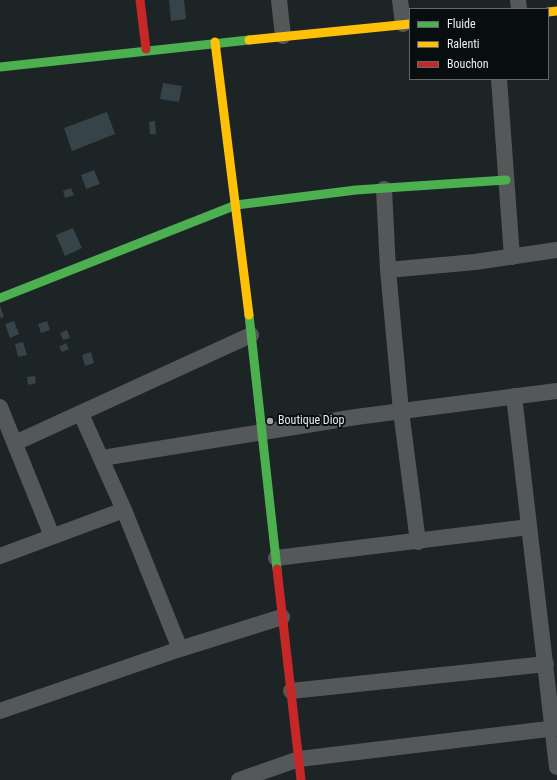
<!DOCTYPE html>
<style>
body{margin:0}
#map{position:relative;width:557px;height:780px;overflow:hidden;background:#1d2426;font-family:"Roboto Condensed",sans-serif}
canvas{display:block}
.legend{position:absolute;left:409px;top:8px;width:140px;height:72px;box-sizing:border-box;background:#080d0f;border:1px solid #61676a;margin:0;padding:5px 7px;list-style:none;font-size:12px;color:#e6eef2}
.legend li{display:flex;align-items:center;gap:8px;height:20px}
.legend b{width:20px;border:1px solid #61676a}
</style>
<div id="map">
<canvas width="557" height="780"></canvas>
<ul class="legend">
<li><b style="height:5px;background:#4caf50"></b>Fluide</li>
<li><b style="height:5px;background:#ffc107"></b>Ralenti</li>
<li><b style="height:5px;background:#c62828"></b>Bouchon</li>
</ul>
</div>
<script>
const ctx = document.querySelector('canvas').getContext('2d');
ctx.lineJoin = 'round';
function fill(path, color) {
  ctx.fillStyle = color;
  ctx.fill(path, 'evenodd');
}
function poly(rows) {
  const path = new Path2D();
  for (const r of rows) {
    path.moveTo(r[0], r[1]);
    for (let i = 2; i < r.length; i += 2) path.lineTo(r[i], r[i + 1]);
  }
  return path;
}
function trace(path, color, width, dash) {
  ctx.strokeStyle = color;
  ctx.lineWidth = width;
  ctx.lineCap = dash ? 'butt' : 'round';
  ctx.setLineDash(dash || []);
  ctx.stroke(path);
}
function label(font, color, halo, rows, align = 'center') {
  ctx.font = font + ' "Roboto Condensed",sans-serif';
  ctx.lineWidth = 4;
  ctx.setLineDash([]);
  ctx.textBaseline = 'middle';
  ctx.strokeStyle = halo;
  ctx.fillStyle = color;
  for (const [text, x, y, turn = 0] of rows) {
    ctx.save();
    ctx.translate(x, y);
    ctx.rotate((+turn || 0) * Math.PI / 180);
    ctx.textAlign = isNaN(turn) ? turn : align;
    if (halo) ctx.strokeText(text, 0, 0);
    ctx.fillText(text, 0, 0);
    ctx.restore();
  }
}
const building = poly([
 [169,0,184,0,186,19,171,21],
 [163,83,182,86,179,102,160,99],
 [107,112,115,134,72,151,64,128],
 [155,121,156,134,150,134,149,122],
 [94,170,100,184,86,189,81,175],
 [71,188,74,195,65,198,63,191],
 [73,228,82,248,65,256,56,235],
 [0,305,4,317,0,318],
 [14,321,19,334,10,338,5,324],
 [47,321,50,330,41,333,38,324],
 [67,330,70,338,63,340,60,333],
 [23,342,27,355,18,357,15,344],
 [66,343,69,349,62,352,59,347],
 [91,352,94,363,85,366,82,355],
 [35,376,36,383,28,385,27,377]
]);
const street = poly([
 [279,0,283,36],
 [400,0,403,24],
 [518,0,519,9],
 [499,79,512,257],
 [384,189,388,270,401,411,418,542],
 [388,270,475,262,557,250],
 [514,396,557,767],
 [0,407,52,536],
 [81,414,124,510,180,649],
 [15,443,251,335],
 [102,458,356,417,557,391],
 [0,556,124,510],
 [276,558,529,527],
 [291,691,546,664],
 [0,711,180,649,282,617],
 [239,780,299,759,557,728]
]);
const fast = poly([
 [0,67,249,40],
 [0,298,236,205,356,190,506,180],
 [249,315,277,569]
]);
const slow = poly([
 [548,12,557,11],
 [249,40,410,24],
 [215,42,249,315]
]);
const jam = poly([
 [140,0,146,49],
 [277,569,301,780]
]);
const markers = [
 [270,421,4,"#a0a7ab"]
];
const poiNames = [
 ["Boutique Diop",278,421]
];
fill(building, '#364348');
trace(street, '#555859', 16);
trace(fast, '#4caf50', 9);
trace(slow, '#ffc107', 9);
trace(jam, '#c62828', 9);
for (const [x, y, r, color] of markers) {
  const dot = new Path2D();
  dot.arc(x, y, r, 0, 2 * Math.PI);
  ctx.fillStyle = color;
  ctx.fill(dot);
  trace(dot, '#080d0f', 1.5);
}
label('12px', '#e6eef2', '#080d0f', poiNames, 'left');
</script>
